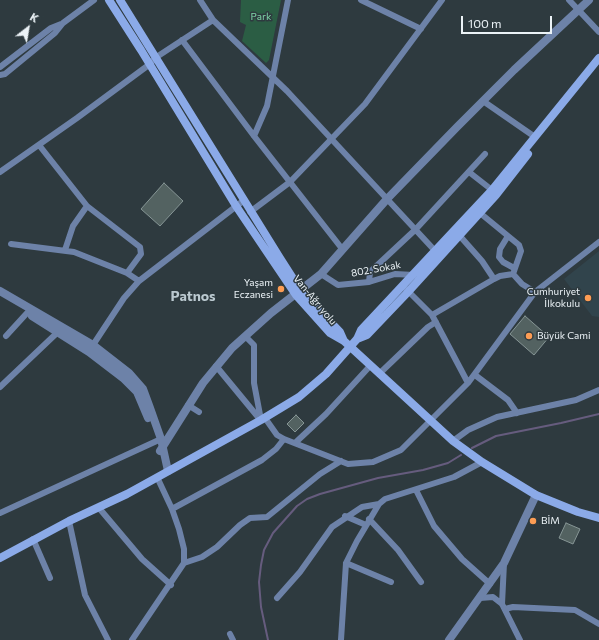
<!DOCTYPE html>
<meta charset="utf-8">
<style>
body{margin:0}
#map{position:relative;width:599px;height:640px;overflow:hidden;background:#2e3a3f;font-family:Commissioner,sans-serif}
canvas{display:block}
.north{position:absolute;left:8px;top:8px;width:40px;height:40px;-webkit-text-stroke:3px #2e3a3f;paint-order:stroke;rotate:31deg;font-size:11px;font-weight:700;line-height:16px;text-align:center;color:#ecf3f7}
.north::after{content:'';display:block;margin:auto;width:14px;height:18px;background:#ecf3f7;clip-path:polygon(50% 0,100% 100%,50% 72%,0 100%)}
.scale{position:absolute;left:461px;top:16px;width:91px;height:18px;box-sizing:border-box;border:2px solid #ecf3f7;border-top:0;padding-left:5px;font-size:12px;line-height:14px;white-space:nowrap;color:#ecf3f7;-webkit-text-stroke:3px #2e3a3f;paint-order:stroke}
</style>
<div id="map">
<canvas width="599" height="640"></canvas>
<div class="north">K</div>
<div class="scale">100 m</div>
</div>
<script>
const ctx = document.querySelector('canvas').getContext('2d');
ctx.lineJoin = 'round';
function fill(path, color) {
  ctx.fillStyle = color;
  ctx.fill(path, 'evenodd');
}
function poly(rows) {
  const path = new Path2D();
  for (const r of rows) {
    path.moveTo(r[0], r[1]);
    for (let i = 2; i < r.length; i += 2) path.lineTo(r[i], r[i + 1]);
  }
  return path;
}
function trace(path, color, width, dash) {
  ctx.strokeStyle = color;
  ctx.lineWidth = width;
  ctx.lineCap = dash ? 'butt' : 'round';
  ctx.setLineDash(dash || []);
  ctx.stroke(path);
}
function label(font, color, halo, rows, align = 'center') {
  ctx.font = font + ' Commissioner,sans-serif';
  ctx.lineWidth = 3;
  ctx.setLineDash([]);
  ctx.textBaseline = 'middle';
  ctx.strokeStyle = halo;
  ctx.fillStyle = color;
  for (const [text, x, y, turn = 0] of rows) {
    ctx.save();
    ctx.translate(x, y);
    ctx.rotate((+turn || 0) * Math.PI / 180);
    ctx.textAlign = isNaN(turn) ? turn : align;
    if (halo) ctx.strokeText(text, 0, 0);
    ctx.fillText(text, 0, 0);
    ctx.restore();
  }
}
const built = poly([
 [599,251,599,317,592,316,564,279]
]);
const green = poly([
 [241,0,281,0,269,60,266,63,242,41,246,25,240,22]
]);
const stream = poly([
 [472,448,496,436,561,423,599,414],
 [268,640,261,607,259,582,261,565,264,550,273,533,297,506,307,499,320,494,378,478,423,470,448,463,461,455]
]);
const building = poly([
 [164,183,183,201,160,226,141,209,164,183],
 [525,316,549,337,534,355,510,334,525,316],
 [296,415,304,423,295,432,287,424,296,415],
 [566,523,580,529,573,544,559,538,566,523]
]);
const minor = poly([
 [200,0,213,20,287,91,438,254],
 [361,0,421,29],
 [569,0,599,32],
 [182,40,254,136,343,250],
 [0,67,51,28,61,24],
 [0,75,5,74,55,33,63,23,94,0],
 [483,101,535,137],
 [254,136,267,106,288,0],
 [39,145,87,206,140,247,141,254,127,273],
 [0,172,77,118,150,64,155,58,213,20],
 [469,172,492,190],
 [250,212,290,182,365,104,442,0],
 [480,213,519,245,521,251,513,274,522,284,535,292],
 [459,235,482,261,494,279],
 [508,236,500,249,499,257,503,262,514,268],
 [11,244,74,252,127,273,139,281],
 [65,250,73,226,87,206],
 [321,274,338,285,369,282,395,274,414,275],
 [369,282,370,272,416,229,485,154],
 [406,289,432,315,468,383],
 [432,315,494,279,500,276,513,274],
 [6,336,27,313],
 [245,336,254,345,254,383,261,420],
 [91,348,124,298,139,281,243,201],
 [216,366,258,417],
 [379,374,428,327,436,322],
 [475,375,508,400,517,413],
 [0,387,60,330],
 [188,405,199,412],
 [265,418,277,435,284,439,348,464,373,462,401,450,468,383,535,292,599,242],
 [453,441,468,430,497,417,576,400,599,390],
 [295,443,326,414,370,366],
 [416,490,434,526,462,559,490,584],
 [99,508,142,559,171,585],
 [172,509,262,460,276,449,284,439],
 [0,513,161,439],
 [345,516,366,525],
 [369,519,398,550,421,582],
 [69,521,85,595,108,640],
 [33,539,50,578],
 [184,563,202,557,217,547,240,525,250,518,267,517,320,474,341,461],
 [346,563,391,582],
 [277,598,300,572,332,527,362,507,379,504],
 [480,598,493,597,502,604,520,640],
 [502,604,504,563],
 [505,609,513,607,575,610,599,624],
 [230,634,233,640],
 [132,640,184,563,184,549,179,529,172,509,157,477],
 [341,640,346,563,357,541,379,504,385,499,454,477,482,462]
]);
const tertiary = poly([
 [0,291,93,345,129,373,143,389,150,408,161,439,168,471],
 [32,316,89,352,123,378,137,392,148,418],
 [160,451,203,383,232,348,271,313,321,274,387,199,457,127,514,70,589,0],
 [449,640,504,563,536,495]
]);
const secondary = poly([
 [109,0,141,50,236,206,296,295,330,333,344,341,453,441,482,462,536,495,578,512,599,518],
 [120,0,280,258,301,291,340,332,344,341],
 [357,339,367,335,408,292,496,195,528,154],
 [0,558,69,521,127,494,261,420,299,397,326,374,357,339,361,330,492,190,599,58]
]);
const markers = [
 [281,289,4,"#fd9d54"],
 [588,298,4,"#fd9d54"],
 [529,336,4,"#fd9d54"],
 [533,521,4,"#fd9d54"]
];
const parkNames = [
 ["Park",261,17]
];
const streetNames = [
 ["802. Sokak",376,269,-10],
 ["Van-Ağrı yolu",315,300,50]
];
const poiNames = [
 ["Yaşam",273,283],
 ["Eczanesi",273,295],
 ["Cumhuriyet",580,292],
 ["İlkokulu",580,304],
 ["Büyük Cami",537,336,"left"],
 ["BİM",541,521,"left"]
];
const districtNames = [
 ["Patnos",193,296]
];
fill(built, '#31444c');
fill(green, '#2b5d44');
trace(stream, '#665c7e', 2);
fill(building, '#536261');
trace(building, '#869595', 1);
trace(minor, '#6d82a8', 6);
trace(tertiary, '#6d82a8', 8);
trace(secondary, '#8baae8', 8);
for (const [x, y, r, color] of markers) {
  const dot = new Path2D();
  dot.arc(x, y, r, 0, 2 * Math.PI);
  ctx.fillStyle = color;
  ctx.fill(dot);
  trace(dot, '#2e3a3f', 1.5);
}
label('10px', '#7fd9a9', '#2e3a3f', parkNames);
label('10px', '#ecf3f7', '#2e3a3f', streetNames);
label('10px', '#ecf3f7', '#2e3a3f', poiNames, 'right');
label('bold 14px', '#bbc9d0', '#2e3a3f', districtNames);
</script>
